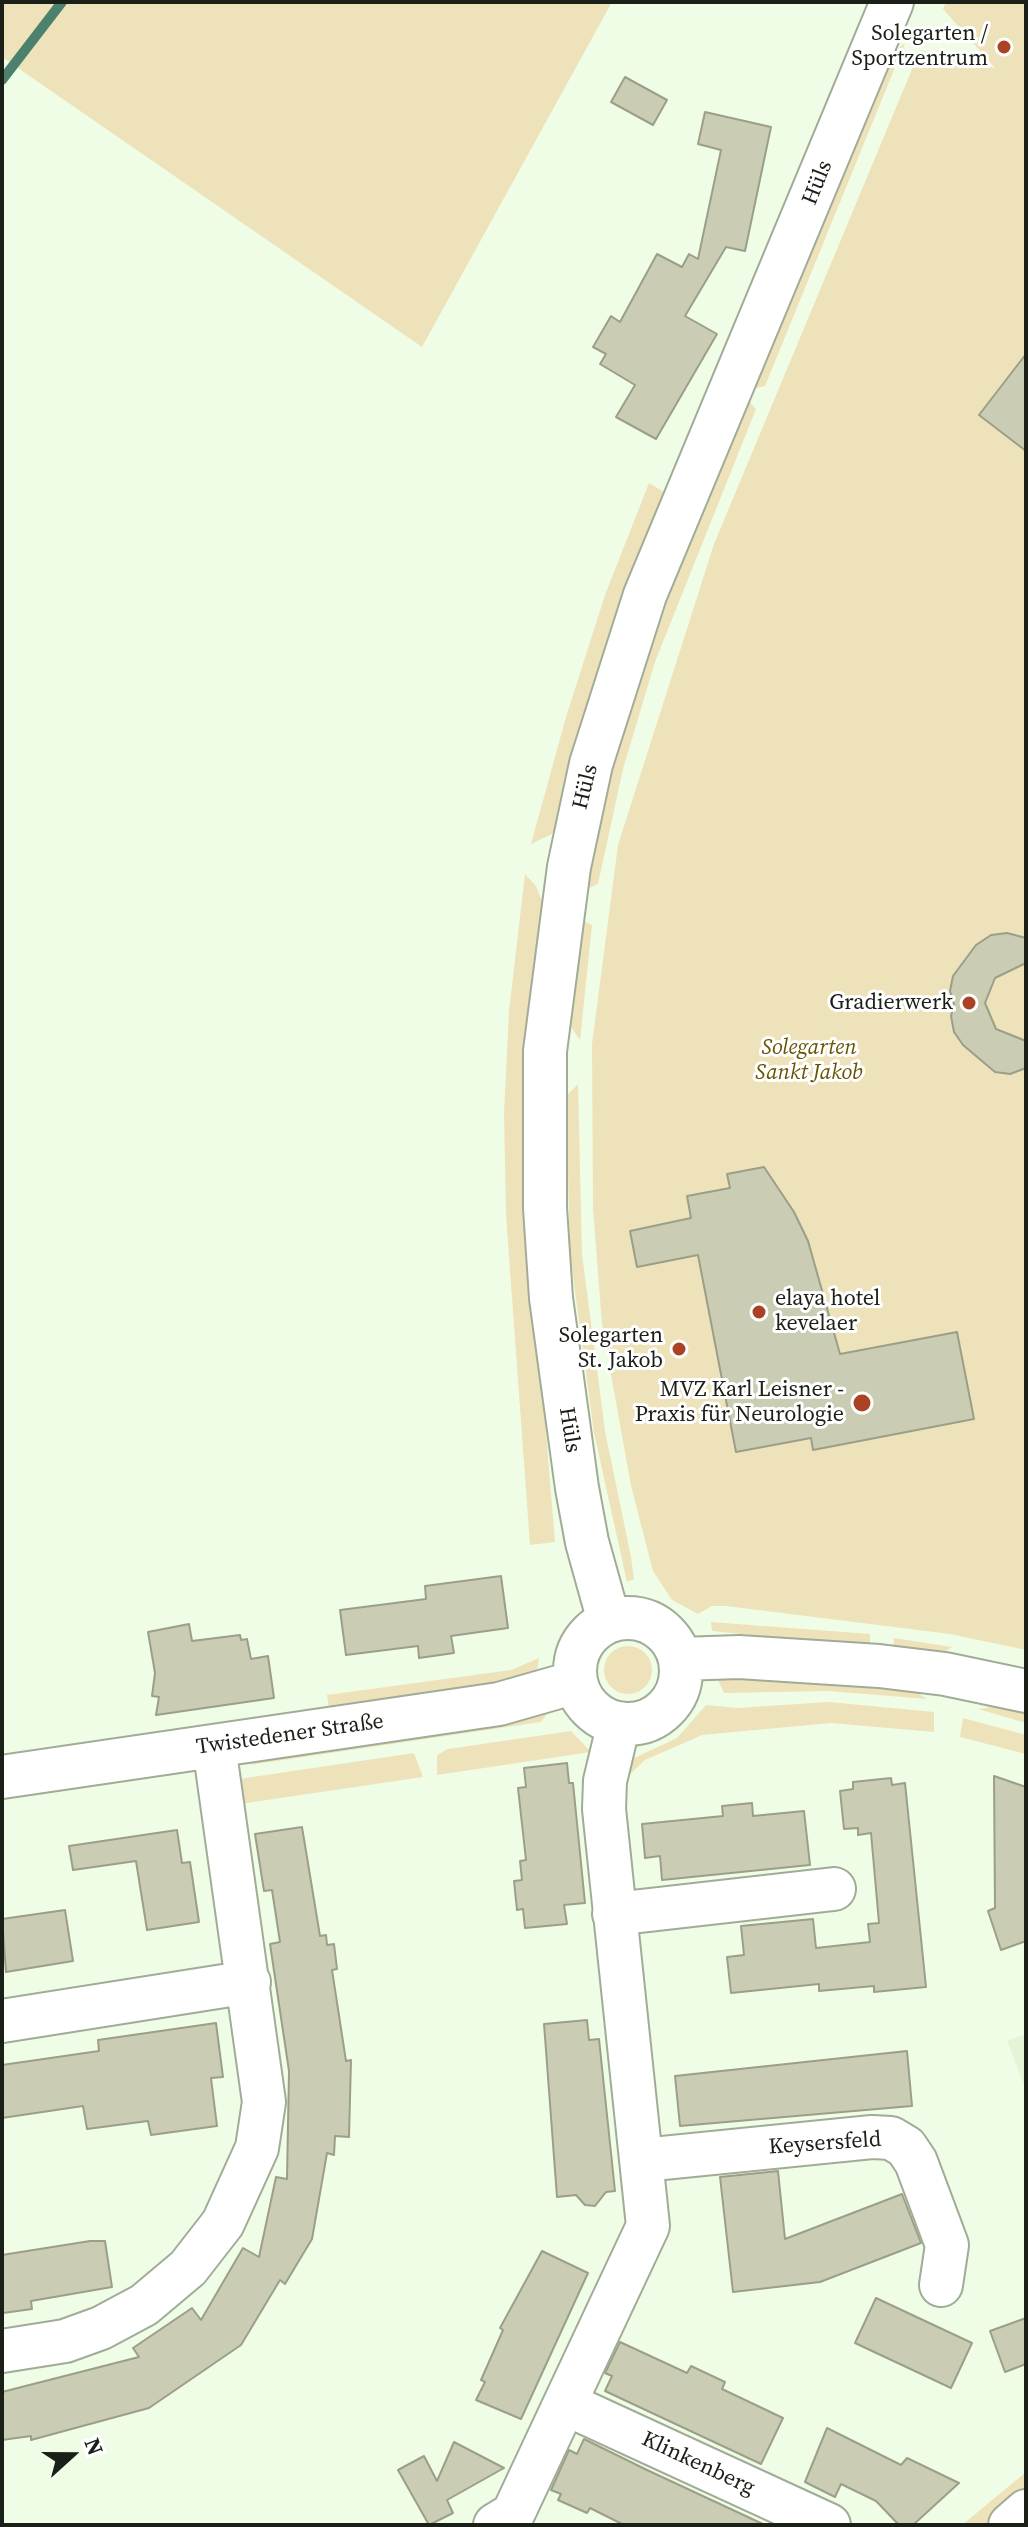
<!DOCTYPE html>
<meta charset="utf-8">
<style>
body{margin:0}
#map{position:relative;width:1028px;height:2527px;overflow:hidden;background:#f0fde6;font-family:"Source Serif 4",serif}
canvas{display:block}
.frame{position:absolute;inset:0;border:4px solid #1a1f17;pointer-events:none}
.north{position:absolute;left:32px;top:2415px;width:80px;height:80px;-webkit-text-stroke:6px #fff;paint-order:stroke;rotate:69deg;font-size:22px;font-weight:700;line-height:32px;text-align:center;color:#1a1f17}
.north::after{content:'';display:block;margin:auto;width:28px;height:36px;background:#1a1f17;clip-path:polygon(50% 0,100% 100%,50% 72%,0 100%)}
</style>
<div id="map">
<canvas width="1028" height="2527"></canvas>
<div class="frame"></div>
<div class="north">N</div>
</div>
<script>
const ctx = document.querySelector('canvas').getContext('2d');
ctx.lineJoin = 'round';
function fill(path, color) {
  ctx.fillStyle = color;
  ctx.fill(path, 'evenodd');
}
function poly(rows) {
  const path = new Path2D();
  for (const r of rows) {
    if (r.length === 3) {
      path.moveTo(r[0] + r[2], r[1]);
      path.arc(r[0], r[1], r[2], 0, 2 * Math.PI);
      continue;
    }
    path.moveTo(r[0], r[1]);
    for (let i = 2; i < r.length; i += 2) path.lineTo(r[i], r[i + 1]);
  }
  return path;
}
function trace(path, color, width, dash) {
  ctx.strokeStyle = color;
  ctx.lineWidth = width;
  ctx.lineCap = dash ? 'butt' : 'round';
  ctx.setLineDash(dash || []);
  ctx.stroke(path);
}
function label(font, color, halo, rows, align = 'center') {
  ctx.font = font + ' "Source Serif 4",serif';
  ctx.lineWidth = 6;
  ctx.setLineDash([]);
  ctx.textBaseline = 'middle';
  ctx.strokeStyle = halo;
  ctx.fillStyle = color;
  for (const [text, x, y, turn = 0] of rows) {
    ctx.save();
    ctx.translate(x, y);
    ctx.rotate((+turn || 0) * Math.PI / 180);
    ctx.textAlign = isNaN(turn) ? turn : align;
    if (halo) ctx.strokeText(text, 0, 0);
    ctx.fillText(text, 0, 0);
    ctx.restore();
  }
}
const built = poly([
 [1026,2034,1026,2090,1007,2041]
]);
const green = poly([
 [2,2,612,2,422,347,2,57],
 [946,2,1026,2,1026,1650,950,1634,726,1606,712,1606,698,1614,672,1600,653,1571,631,1486,602,1324,593,1209,592,1044,618,845,714,544,920,50,995,68,943,9],
 [905,43,765,386,752,389,880,75,895,51],
 [748,400,756,409,655,662,623,769,598,884,585,890,611,766,665,601],
 [649,483,669,495,563,817,552,834,531,844,566,717,605,595],
 [525,874,536,886,544,906,528,1213,555,1542,530,1545,506,1215,504,1113,509,1011],
 [580,919,592,925,580,1040,569,1024],
 [578,1084,582,1254,605,1431,631,1557,634,1579,627,1582,594,1433,570,1254,566,1096],
 [711,1622,870,1634,870,1647,712,1631],
 [894,1638,952,1647,941,1654,893,1649],
 [628,1670,24],
 [539,1658,537,1672,524,1679,336,1712,329,1708,327,1695,511,1670],
 [738,1678,910,1688,927,1699,828,1691,724,1693,718,1680],
 [829,1702,934,1712,934,1732,831,1723,702,1735,645,1760,628,1776,624,1791,628,1761,677,1738,706,1705,737,1708],
 [999,1706,1026,1714,1026,1723,978,1709],
 [549,1712,541,1722,249,1765,273,1753],
 [963,1718,1026,1735,1026,1754,960,1737],
 [571,1731,591,1752,437,1775,437,1755,448,1749],
 [414,1753,423,1777,233,1805,239,1779],
 [1026,2472,1026,2488,986,2525,962,2525]
]);
const stream = poly([
 [2,80,62,2]
]);
const building = poly([
 [625,77,667,100,653,125,611,102,625,77],
 [705,112,771,127,745,251,726,247,685,316,717,334,656,439,616,417,635,385,600,364,606,354,593,347,611,316,620,322,657,254,682,267,689,254,698,259,721,150,698,144,705,112],
 [1026,354,1026,451,979,415,1026,354],
 [1007,933,1026,938,1026,963,995,978,985,1003,996,1029,1026,1041,1026,1068,1010,1074,995,1072,963,1045,954,1032,951,1016,954,1004,950,991,953,976,976,945,991,935,1007,933],
 [764,1167,794,1212,808,1241,840,1354,957,1332,974,1419,813,1450,811,1438,736,1452,698,1255,637,1267,630,1231,691,1218,687,1196,730,1188,727,1174,764,1167],
 [501,1576,508,1628,451,1636,454,1653,419,1658,418,1646,346,1655,340,1610,426,1599,425,1586,501,1576],
 [189,1624,192,1641,240,1635,241,1640,247,1639,251,1659,268,1656,274,1698,156,1715,159,1697,152,1696,155,1673,148,1632,189,1624],
 [567,1763,569,1783,573,1783,585,1903,564,1905,567,1924,525,1928,523,1909,517,1910,514,1881,522,1880,520,1861,526,1860,518,1788,526,1787,524,1768,567,1763],
 [994,1776,1026,1787,1026,1941,1001,1950,988,1911,995,1908,994,1776],
 [891,1778,892,1785,905,1783,926,1987,874,1992,874,1986,819,1991,819,1984,731,1993,727,1957,744,1955,741,1926,813,1919,816,1948,870,1942,868,1924,879,1923,871,1833,858,1835,858,1828,844,1829,840,1791,853,1789,853,1782,891,1778],
 [752,1803,753,1816,804,1811,810,1865,662,1880,660,1856,645,1858,642,1824,723,1816,722,1806,752,1803],
 [302,1827,320,1936,326,1935,327,1945,334,1944,337,1969,332,1970,346,2061,351,2060,349,2137,335,2136,334,2155,327,2153,312,2239,285,2284,280,2280,241,2345,149,2408,31,2440,31,2436,2,2440,2,2392,139,2357,133,2348,192,2308,201,2320,243,2248,259,2257,276,2177,287,2179,289,2071,270,1944,280,1942,272,1890,264,1891,255,1834,302,1827],
 [177,1830,182,1863,190,1862,199,1922,147,1930,136,1861,73,1870,69,1846,177,1830],
 [65,1910,73,1961,6,1972,2,1919,65,1910],
 [587,2020,589,2040,599,2039,615,2191,606,2192,595,2206,585,2205,576,2195,557,2197,544,2024,587,2020],
 [216,2023,223,2077,211,2078,217,2126,151,2135,148,2121,87,2129,83,2106,2,2118,2,2065,99,2051,98,2040,216,2023],
 [907,2051,912,2106,680,2126,675,2076,907,2051],
 [778,2171,785,2239,902,2194,921,2243,820,2282,733,2292,720,2177,778,2171],
 [90,2241,105,2241,112,2287,31,2301,32,2309,3,2313,2,2255,90,2241],
 [542,2251,588,2273,521,2419,476,2400,485,2382,481,2380,503,2330,500,2328,542,2251],
 [876,2298,972,2343,951,2388,855,2343,876,2298],
 [1026,2318,1026,2364,1005,2372,990,2331,1026,2318],
 [620,2342,687,2373,691,2366,725,2382,722,2389,783,2418,761,2464,605,2391,612,2376,605,2373,620,2342],
 [827,2428,901,2465,907,2458,959,2483,913,2525,899,2525,876,2501,841,2484,835,2497,805,2482,827,2428],
 [584,2439,647,2470,765,2525,624,2525,590,2508,587,2513,558,2500,561,2494,551,2490,569,2450,577,2454,584,2439],
 [454,2442,504,2468,447,2500,453,2513,429,2525,398,2470,424,2456,437,2481,454,2442]
]);
const minor = poly([
 [628,1671,53],
 [609,1621,587,1542,577,1488,551,1298,545,1208,545,1051,569,867,591,764,645,595,892,2],
 [680,1659,739,1657,879,1666,945,1674,1026,1691],
 [2,1777,499,1704,576,1682],
 [614,1914,834,1889],
 [2,2021,249,1982],
 [643,2160,872,2137,891,2138,906,2147,916,2162,947,2245,941,2285],
 [2,2351,65,2341,101,2328,144,2305,188,2268,223,2223,257,2148,264,2102,214,1746],
 [566,2404,829,2525],
 [495,2525,513,2514,648,2226,604,1809,605,1781,619,1723],
 [1010,2525,1026,2511]
]);
const markers = [
 [1004,47,8,"#ab4224"],
 [969,1003,8,"#ab4224"],
 [759,1312,8,"#ab4224"],
 [679,1349,8,"#ab4224"],
 [862,1403,10,"#ab4224"]
];
const poiNames = [
 ["Solegarten /",988,34],
 ["Sportzentrum",988,59],
 ["Gradierwerk",953,1003],
 ["elaya hotel",775,1299,"left"],
 ["kevelaer",775,1324,"left"],
 ["Solegarten",663,1336],
 ["St. Jakob",663,1361],
 ["MVZ Karl Leisner -",844,1390],
 ["Praxis für Neurologie",844,1415]
];
const streetNames = [
 ["Hüls",818,183,-68],
 ["Hüls",586,787,-76],
 ["Hüls",569,1430,81],
 ["Twistedener Straße",290,1735,-8],
 ["Keysersfeld",825,2144,-4],
 ["Klinkenberg",698,2464,25]
];
const parkNames = [
 ["Solegarten",809,1048],
 ["Sankt Jakob",809,1073]
];
fill(built, '#e4f5d7');
fill(green, '#eee2ba');
trace(stream, '#4c816d', 10);
fill(building, '#cacdb4');
trace(building, '#9c9f88', 2);
trace(minor, '#a0ac97', 46);
trace(minor, '#fff', 42);
for (const [x, y, r, color] of markers) {
  const dot = new Path2D();
  dot.arc(x, y, r, 0, 2 * Math.PI);
  ctx.fillStyle = color;
  ctx.fill(dot);
  trace(dot, '#fff', 3);
}
label('22px', '#1a1f17', '#fff', poiNames, 'right');
label('22px', '#1a1f17', '#fff', streetNames);
label('italic 22px', '#675403', '#fff', parkNames);
</script>
